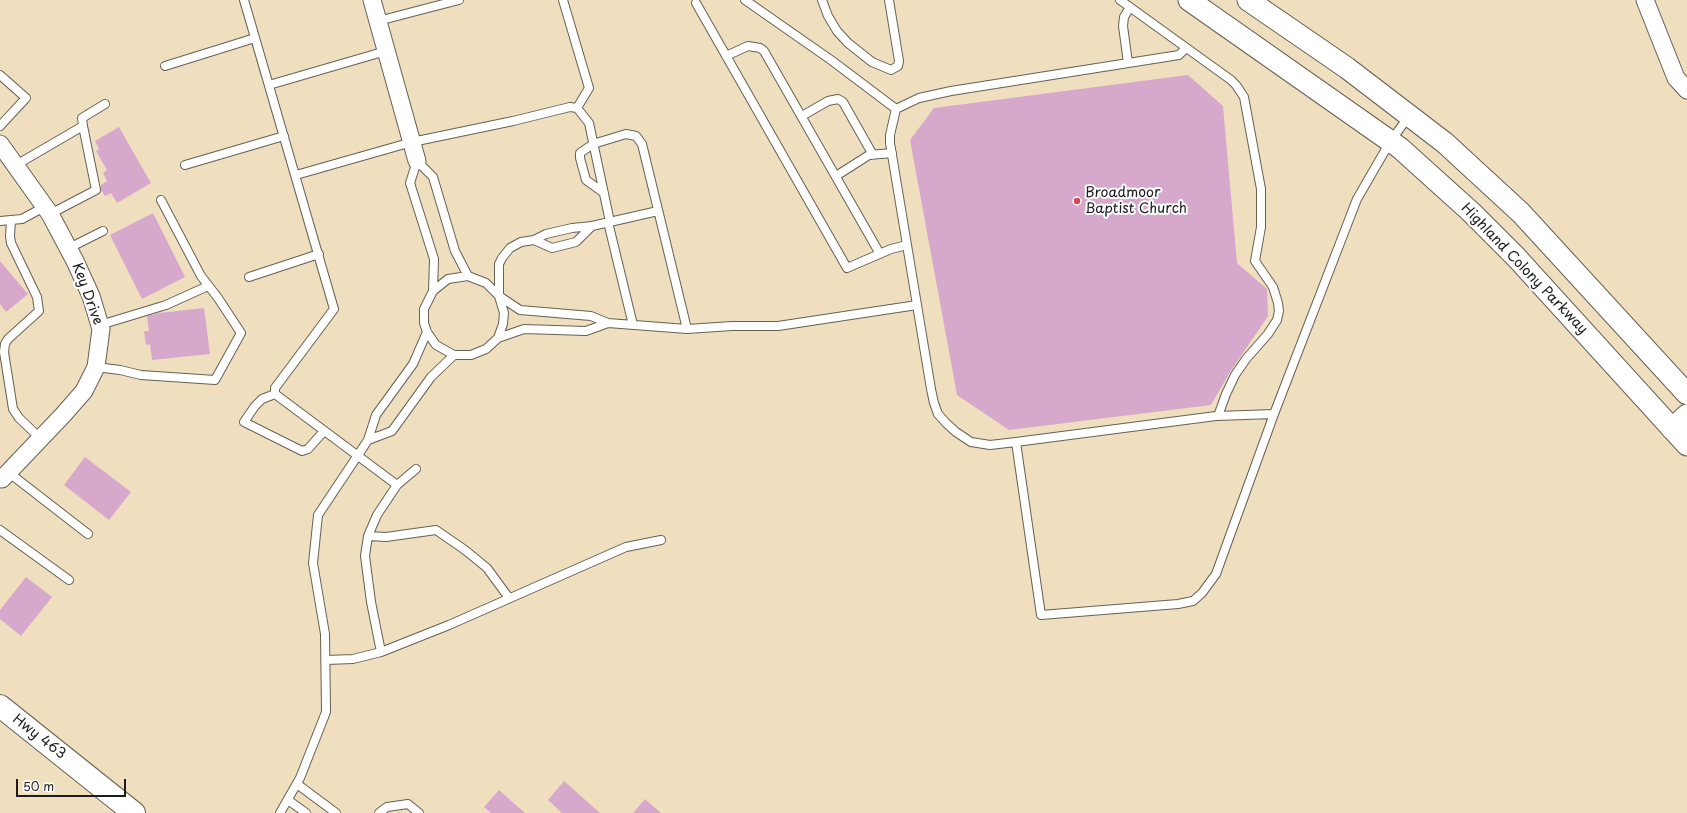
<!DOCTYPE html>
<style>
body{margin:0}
#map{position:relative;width:1687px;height:813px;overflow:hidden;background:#efdfbf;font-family:"Playpen Sans",sans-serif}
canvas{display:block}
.scale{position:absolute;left:16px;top:779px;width:110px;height:18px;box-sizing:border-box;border:2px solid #1c1c1c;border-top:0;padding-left:5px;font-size:12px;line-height:14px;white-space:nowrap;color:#1c1c1c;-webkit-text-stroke:3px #fff;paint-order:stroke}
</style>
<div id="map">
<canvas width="1687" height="813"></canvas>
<div class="scale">50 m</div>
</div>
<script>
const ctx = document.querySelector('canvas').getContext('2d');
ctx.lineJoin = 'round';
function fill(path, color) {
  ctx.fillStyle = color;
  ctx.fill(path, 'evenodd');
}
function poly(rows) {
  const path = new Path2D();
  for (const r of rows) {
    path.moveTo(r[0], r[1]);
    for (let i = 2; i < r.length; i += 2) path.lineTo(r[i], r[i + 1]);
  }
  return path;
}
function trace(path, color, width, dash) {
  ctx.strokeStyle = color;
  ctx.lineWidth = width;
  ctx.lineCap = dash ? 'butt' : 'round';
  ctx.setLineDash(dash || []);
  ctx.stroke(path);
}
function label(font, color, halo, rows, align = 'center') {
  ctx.font = font + ' "Playpen Sans",sans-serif';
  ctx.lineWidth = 4;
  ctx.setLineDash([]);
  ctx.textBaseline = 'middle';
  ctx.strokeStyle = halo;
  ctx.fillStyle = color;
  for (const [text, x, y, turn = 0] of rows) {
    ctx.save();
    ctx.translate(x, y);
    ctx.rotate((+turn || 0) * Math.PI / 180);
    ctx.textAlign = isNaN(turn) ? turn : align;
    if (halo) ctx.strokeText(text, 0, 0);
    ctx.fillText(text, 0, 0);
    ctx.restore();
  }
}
const building = poly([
 [1188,75,1223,106,1237,263,1267,289,1268,316,1230,372,1211,405,1009,430,957,395,910,140,934,108],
 [119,127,151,183,117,203,111,193,105,196,101,190,101,185,107,181,103,173,107,170,96,151,99,149,95,141],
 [153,213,185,277,142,299,110,235],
 [0,261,28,294,6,312,0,304],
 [204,308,210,354,152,360,150,344,146,345,144,331,149,331,147,316,159,313],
 [85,457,131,492,109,520,64,485],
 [26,577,52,597,21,636,0,619,0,610],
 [564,781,600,813,562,813,548,800],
 [499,790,525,813,491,813,484,807],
 [645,799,661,813,633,813]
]);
const service = poly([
 [244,0,334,309,275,388,275,394,397,485,416,469],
 [563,0,589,88,577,108],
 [745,0,831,60,896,109],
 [822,0,828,16,837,31,848,43,872,62,891,70,898,66,899,61,889,0],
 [1120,0,1231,80,1236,85,1244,97,1261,189,1261,227,1255,261,1273,287,1278,303,1279,311,1277,320,1268,334,1246,359,1235,375,1226,394,1218,416],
 [696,3,847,268,891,249,907,245],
 [378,21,459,0],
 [1186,48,1179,55,951,91,919,98,896,109,890,135,890,143,931,389,934,403,938,414,946,423,956,432,971,442,990,445,1016,442,1041,615,1178,604,1193,601,1202,593,1216,574,1274,414,1357,199,1390,142,1409,116],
 [726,56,748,46,760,48,764,51,880,254],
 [1128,63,1123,26,1124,17,1130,7],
 [165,66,255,38],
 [0,75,26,98,0,126],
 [269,85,386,51],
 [802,116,828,101,838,99,843,102,873,155],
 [83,126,82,118,105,104],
 [16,165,83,126,96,190,50,214],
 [185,165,284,136],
 [296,175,412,142,513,121,570,107,577,108,589,123,610,222],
 [836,176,869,155,892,153],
 [604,193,586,180,580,158,580,153,593,144,626,134,636,136,642,144,687,329],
 [658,211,592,226,576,242,552,248,534,240,521,242,510,248,502,258,499,264,499,296,504,313,503,324,498,338,486,349,471,355,454,355,436,345,427,332,424,323,424,309,433,291,448,279,468,276,486,283,499,296,520,310,591,316,608,323,687,329,732,326,778,326,917,305],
 [0,221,22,219,46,206],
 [11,221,10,236,11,243,37,297,39,311,8,339,5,344,4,352,13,409,19,418,40,438],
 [608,222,633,325],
 [534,240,546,234,572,228,592,226],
 [69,248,103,231],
 [249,277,319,254],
 [433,291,434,259,410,183,417,161,433,177,455,251,468,276],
 [100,325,166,305,208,286],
 [498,338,524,329,586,331,608,323],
 [96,367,120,370,141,375,215,380,241,333,218,298,201,276,161,200],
 [275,394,262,399,255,406,244,422,302,451,308,449,324,431],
 [368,440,392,431,431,377,454,355],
 [1016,442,1216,416,1274,414],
 [8,472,88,534],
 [0,530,69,580],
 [368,536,386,537,436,530,465,550,487,568,509,598],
 [381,652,371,602,365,556,368,536,377,515,397,485],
 [326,660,353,659,381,652,449,625,626,547,661,540],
 [297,784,336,813],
 [288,800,306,813],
 [280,813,300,778,326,712,325,634,313,563,318,515,368,440,376,415,413,364,427,332],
 [379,813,387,807,408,804,419,813]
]);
const minor = poly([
 [372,0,417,161],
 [1645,0,1676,78,1687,90],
 [0,144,50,214,75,261,91,296,101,329,96,367,84,391,63,415,2,479]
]);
const tertiary = poly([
 [1189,0,1400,148,1471,212,1516,257,1687,445],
 [1248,0,1347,68,1445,143,1521,213,1687,394],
 [1672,429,1687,415]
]);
const secondary = poly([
 [0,706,134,813]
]);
const markers = [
 [1077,201,4,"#d1495b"]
];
const poiNames = [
 ["Broadmoor",1085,193],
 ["Baptist Church",1085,209]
];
const streetNames = [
 ["Highland Colony Parkway",1524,269,46],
 ["Key Drive",87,294,70],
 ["Hwy 463",39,737,38]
];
fill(building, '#d6a9cc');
trace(service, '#666055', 10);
trace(minor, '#666055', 19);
trace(tertiary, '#666055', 23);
trace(secondary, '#666055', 24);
trace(service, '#fff', 8);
trace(minor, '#fff', 17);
trace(tertiary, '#fff', 21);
trace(secondary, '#fff', 22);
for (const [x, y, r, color] of markers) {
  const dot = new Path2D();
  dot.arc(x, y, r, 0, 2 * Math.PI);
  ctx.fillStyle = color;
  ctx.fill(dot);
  trace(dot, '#fff', 1.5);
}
label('14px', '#1c1c1c', '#fff', poiNames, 'left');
label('14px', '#1c1c1c', '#fff', streetNames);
</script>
